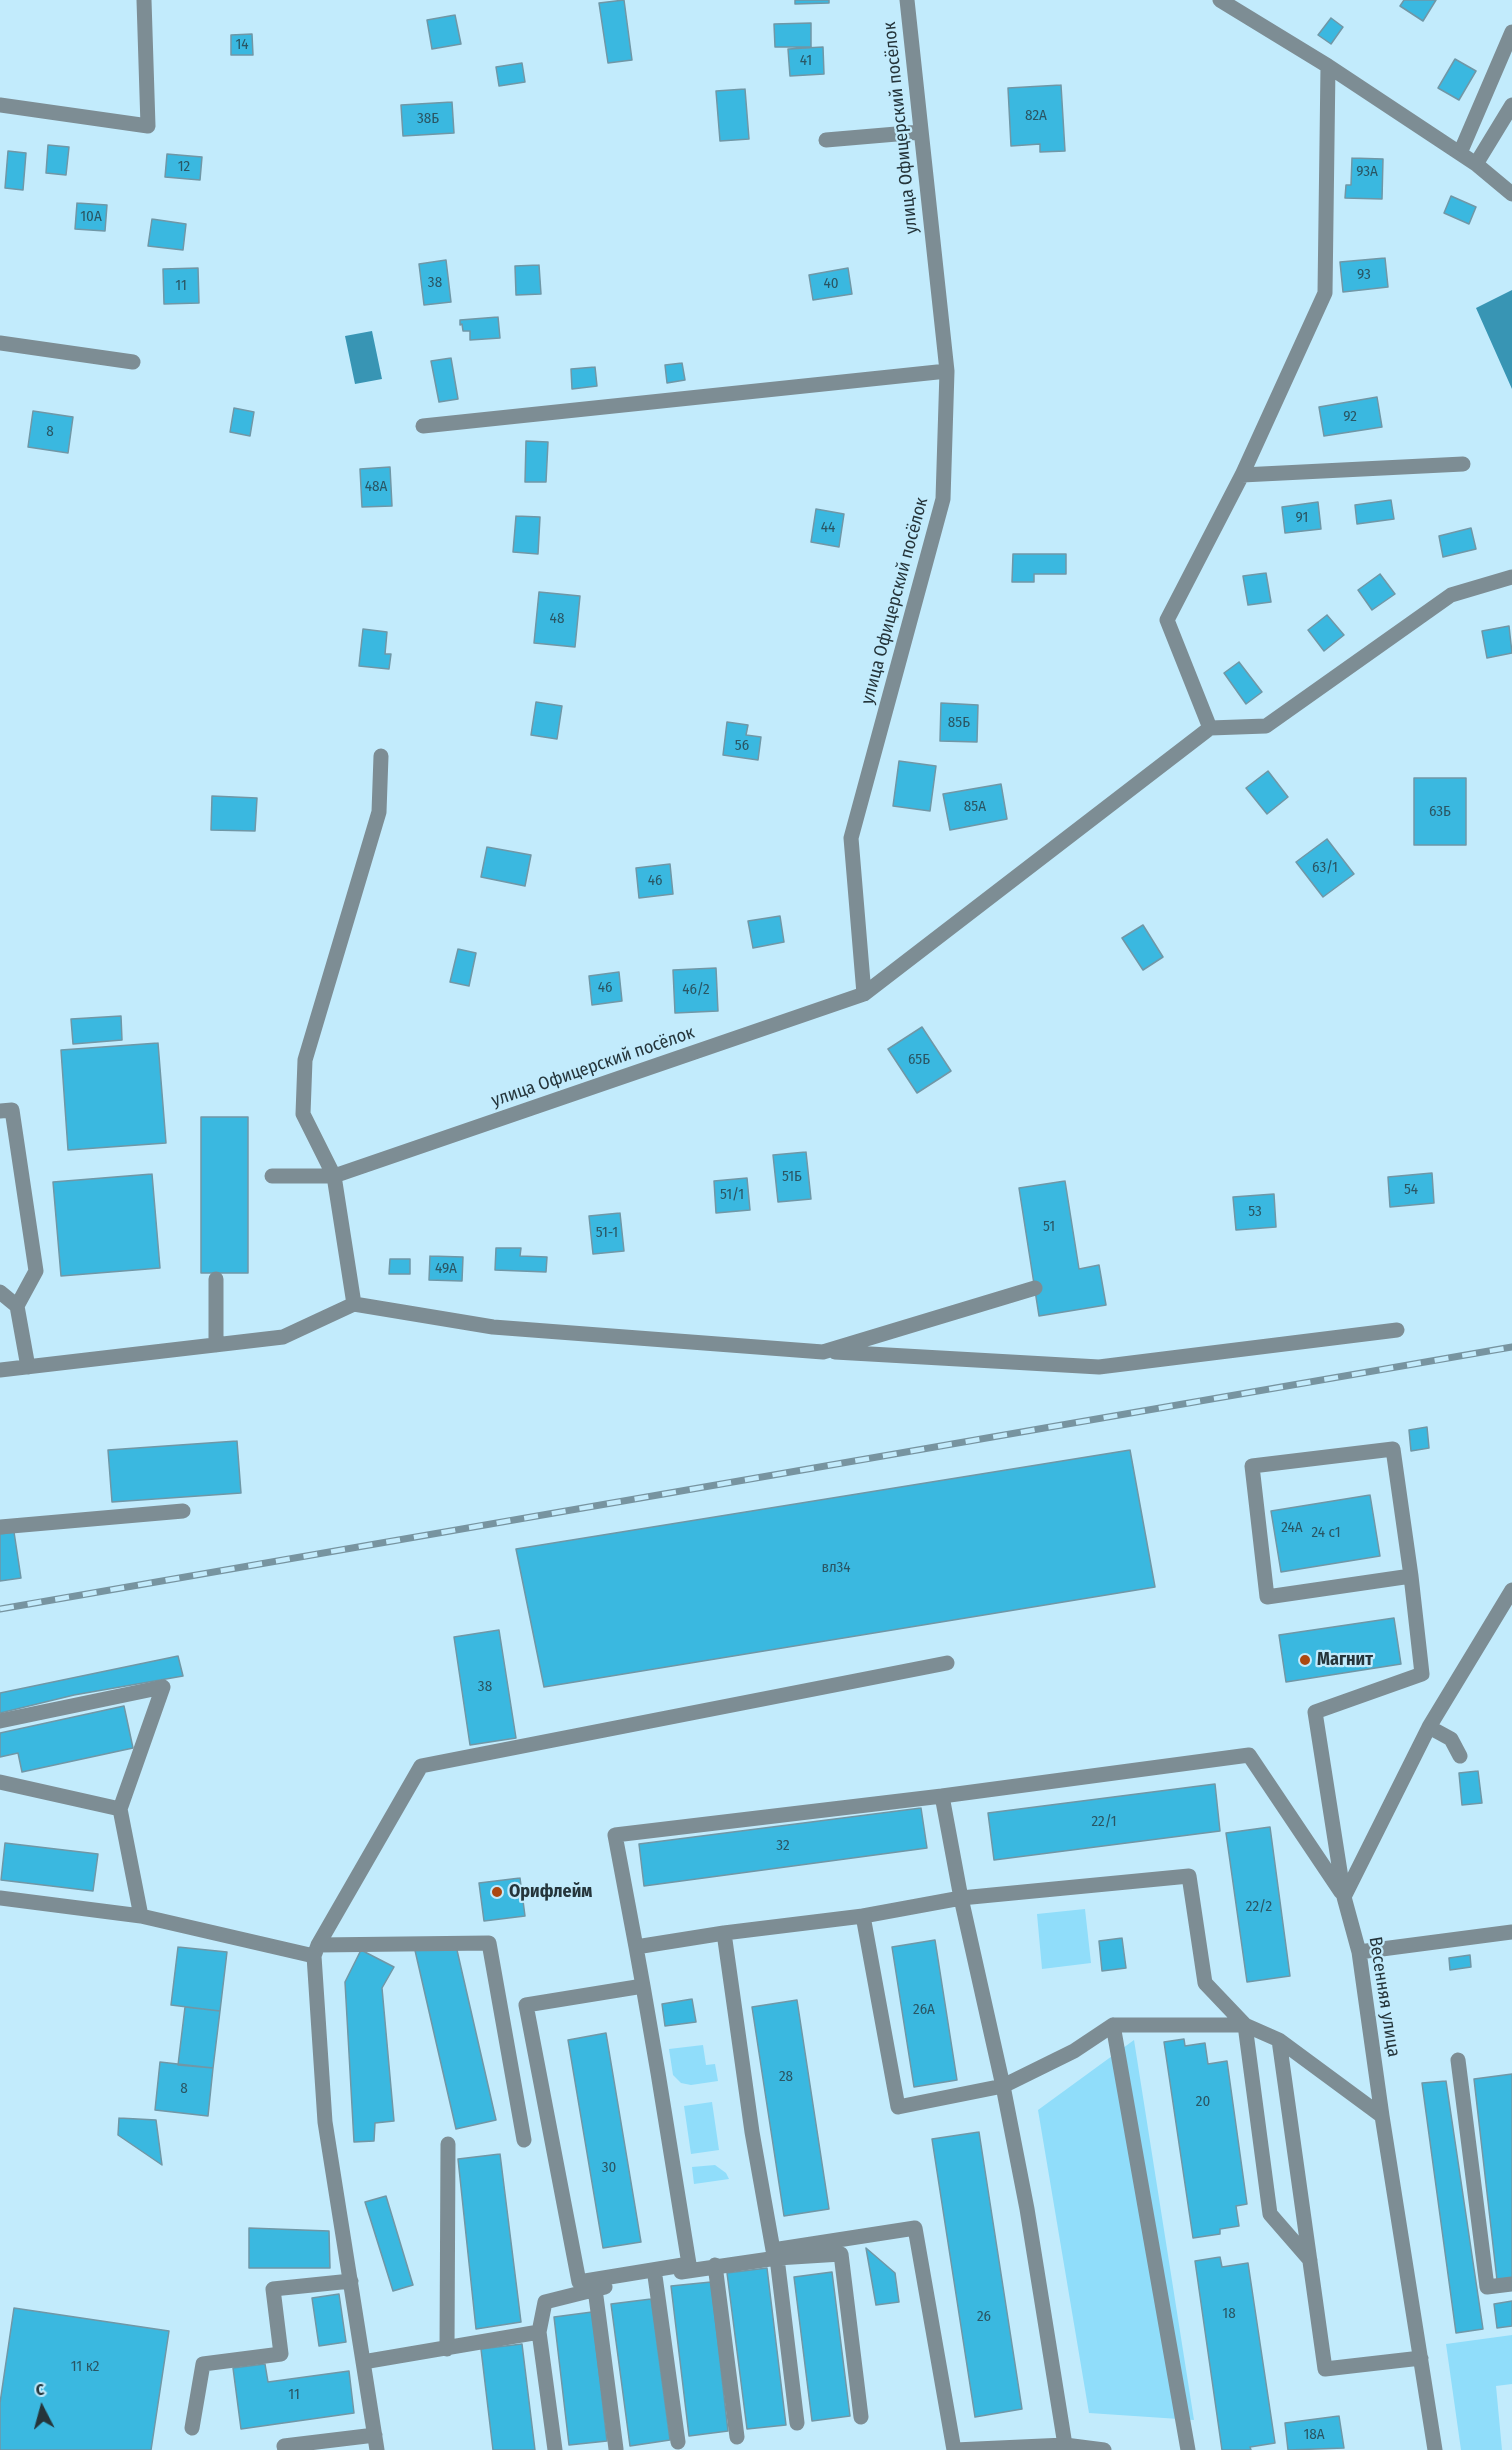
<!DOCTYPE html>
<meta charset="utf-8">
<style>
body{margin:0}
#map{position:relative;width:1512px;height:2450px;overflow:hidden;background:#c2ebfc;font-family:"Fira Sans Condensed",sans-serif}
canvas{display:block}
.north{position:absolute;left:12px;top:2378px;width:60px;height:60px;-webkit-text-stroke:4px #c2ebfc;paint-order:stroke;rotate:354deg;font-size:16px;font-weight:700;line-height:24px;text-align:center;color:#25353b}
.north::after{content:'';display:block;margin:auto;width:21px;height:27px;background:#25353b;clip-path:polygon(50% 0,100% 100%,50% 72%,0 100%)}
</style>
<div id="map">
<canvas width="1512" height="2450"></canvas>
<div class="north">С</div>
</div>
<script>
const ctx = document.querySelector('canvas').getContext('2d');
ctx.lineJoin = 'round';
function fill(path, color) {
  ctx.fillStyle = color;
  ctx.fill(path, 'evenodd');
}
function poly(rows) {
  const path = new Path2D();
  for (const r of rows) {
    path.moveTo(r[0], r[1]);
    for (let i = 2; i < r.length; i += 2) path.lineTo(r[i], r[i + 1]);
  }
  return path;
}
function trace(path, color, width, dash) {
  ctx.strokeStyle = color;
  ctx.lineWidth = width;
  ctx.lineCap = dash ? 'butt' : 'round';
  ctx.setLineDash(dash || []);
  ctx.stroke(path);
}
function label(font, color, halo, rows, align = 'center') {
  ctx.font = font + ' "Fira Sans Condensed",sans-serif';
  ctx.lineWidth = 4.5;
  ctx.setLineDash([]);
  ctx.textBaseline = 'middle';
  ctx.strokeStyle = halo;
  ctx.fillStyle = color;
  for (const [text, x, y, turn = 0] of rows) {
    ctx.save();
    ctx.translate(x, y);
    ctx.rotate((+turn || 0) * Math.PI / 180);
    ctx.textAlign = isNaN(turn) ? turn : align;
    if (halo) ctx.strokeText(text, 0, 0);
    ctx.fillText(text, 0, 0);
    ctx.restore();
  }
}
const green = poly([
 [1085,1909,1091,1963,1042,1969,1037,1914],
 [1134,2040,1194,2420,1089,2413,1038,2110],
 [703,2045,706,2065,715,2064,718,2081,691,2085,681,2083,673,2075,669,2049],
 [712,2102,719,2150,691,2154,684,2106],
 [715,2165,726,2173,729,2179,694,2184,692,2167],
 [1512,2335,1512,2384,1496,2386,1502,2450,1461,2450,1446,2344]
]);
const water = poly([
 [1512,290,1512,389,1476,308],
 [372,331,382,379,355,384,345,336]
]);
const building = poly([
 [624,0,632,60,608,63,599,3,624,0],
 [795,0,829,0,829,3,795,4,795,0],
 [1404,0,1436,0,1423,21,1400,6,1404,0],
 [455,15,461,44,432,49,427,20,455,15],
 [1331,18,1343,27,1331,44,1318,35,1331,18],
 [811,23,811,47,775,47,774,24,811,23],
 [252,34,253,55,231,55,231,35,252,34],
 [823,47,824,74,790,76,788,49,823,47],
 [1455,59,1476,71,1459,100,1438,88,1455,59],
 [522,63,525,82,499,86,496,67,522,63],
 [1061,85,1065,151,1040,152,1040,144,1011,146,1008,88,1061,85],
 [745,89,749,139,720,141,716,91,745,89],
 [452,102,454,133,403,136,401,105,452,102],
 [48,145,69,147,66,175,46,173,48,145],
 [8,151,26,153,23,190,5,188,8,151],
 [167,154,202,157,200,180,165,177,167,154],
 [1352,158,1383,159,1382,199,1345,198,1346,185,1351,185,1352,158],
 [1451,196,1476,207,1469,224,1444,213,1451,196],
 [77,203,107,205,105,231,75,229,77,203],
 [152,219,186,224,183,250,148,246,152,219],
 [1385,258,1388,287,1343,292,1340,262,1385,258],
 [446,260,451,302,424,305,419,264,446,260],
 [539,265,541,294,516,295,515,266,539,265],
 [198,268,199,303,164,304,163,269,198,268],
 [848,268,852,294,813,300,809,275,848,268],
 [498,317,500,338,470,340,470,331,463,331,462,324,460,325,460,320,498,317],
 [451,358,458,399,439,402,431,361,451,358],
 [682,363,685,380,667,383,665,365,682,363],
 [595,367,597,386,572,389,571,369,595,367],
 [1377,397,1382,427,1324,436,1319,407,1377,397],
 [234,408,254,412,250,436,230,432,234,408],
 [33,411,73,417,68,453,28,447,33,411],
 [526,441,548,442,546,482,525,482,526,441],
 [390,467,392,506,362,507,360,469,390,467],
 [1391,500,1394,519,1357,524,1355,505,1391,500],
 [1318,502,1321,529,1285,533,1282,507,1318,502],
 [816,509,844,514,839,547,811,542,816,509],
 [516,516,540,517,538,554,513,552,516,516],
 [1471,528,1476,549,1443,557,1439,536,1471,528],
 [1013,554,1066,554,1066,574,1034,574,1034,582,1012,582,1013,554],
 [1266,573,1271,602,1248,605,1243,576,1266,573],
 [1380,574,1395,594,1372,610,1358,590,1380,574],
 [539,592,580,596,575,647,534,643,539,592],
 [1327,615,1344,635,1324,651,1308,630,1327,615],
 [1509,626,1512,653,1487,658,1482,631,1509,626],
 [363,629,387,632,385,654,391,654,389,669,359,666,363,629],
 [1239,662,1262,692,1246,704,1224,673,1239,662],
 [536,702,562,706,557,739,531,735,536,702],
 [941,703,978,705,977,742,940,741,941,703],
 [727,722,748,725,746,735,761,737,758,760,723,755,727,722],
 [899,761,936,766,930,811,893,806,899,761],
 [1268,771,1288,797,1267,814,1246,788,1268,771],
 [1414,778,1466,778,1466,845,1414,845,1414,778],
 [1001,784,1007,819,950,830,943,794,1001,784],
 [212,796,257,798,255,831,211,830,212,796],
 [1327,839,1354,874,1323,897,1296,862,1327,839],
 [487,847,531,855,525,886,481,877,487,847],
 [670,864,673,894,639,898,636,868,670,864],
 [780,916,784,942,753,948,748,921,780,916],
 [1143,925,1163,957,1143,970,1122,938,1143,925],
 [458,949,476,953,469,986,450,982,458,949],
 [716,968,718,1011,675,1013,673,970,716,968],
 [619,972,622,1001,592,1005,589,976,619,972],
 [121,1016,122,1040,73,1044,71,1019,121,1016],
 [922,1027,951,1071,917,1093,888,1049,922,1027],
 [158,1043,166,1143,68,1150,61,1050,158,1043],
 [201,1117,248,1117,248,1273,201,1273,201,1117],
 [806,1152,811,1199,778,1202,773,1155,806,1152],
 [1432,1173,1434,1203,1390,1207,1388,1177,1432,1173],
 [152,1174,160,1268,61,1276,53,1182,152,1174],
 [747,1178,750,1210,716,1213,714,1181,747,1178],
 [1065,1181,1079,1269,1099,1265,1106,1305,1039,1316,1019,1188,1065,1181],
 [1274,1194,1276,1227,1236,1230,1233,1197,1274,1194],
 [620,1213,624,1251,593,1254,589,1216,620,1213],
 [496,1248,521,1248,520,1256,547,1257,546,1272,495,1270,496,1248],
 [430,1256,463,1257,462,1281,429,1280,430,1256],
 [390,1259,410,1259,410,1274,389,1274,390,1259],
 [1427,1427,1429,1448,1411,1451,1409,1430,1427,1427],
 [237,1441,241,1493,112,1502,108,1450,237,1441],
 [1130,1450,1155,1587,544,1687,516,1549,1130,1450],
 [1370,1495,1380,1556,1281,1572,1271,1511,1370,1495],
 [14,1532,21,1578,0,1581,0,1534,14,1532],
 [1394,1618,1401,1664,1286,1682,1279,1635,1394,1618],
 [499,1630,516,1738,470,1745,454,1637,499,1630],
 [178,1656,183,1676,74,1695,0,1713,0,1693,178,1656],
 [124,1706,133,1748,22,1772,18,1753,0,1757,0,1733,124,1706],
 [1478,1771,1482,1803,1462,1805,1459,1773,1478,1771],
 [1215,1784,1220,1831,994,1860,988,1813,1215,1784],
 [921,1808,927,1848,644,1886,639,1844,921,1808],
 [1270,1827,1290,1976,1247,1982,1226,1833,1270,1827],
 [5,1843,98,1854,93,1891,1,1880,5,1843],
 [520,1878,525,1916,484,1921,479,1883,520,1878],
 [454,1937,496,2120,456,2129,414,1946,454,1937],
 [1122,1938,1126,1968,1102,1971,1099,1941,1122,1938],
 [935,1940,957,2080,914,2087,892,1947,935,1940],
 [178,1947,227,1952,220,2011,171,2005,178,1947],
 [361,1950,394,1967,382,1988,394,2121,375,2123,374,2141,354,2142,345,1982,361,1950],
 [1470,1955,1471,1967,1450,1970,1449,1958,1470,1955],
 [692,1999,696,2022,665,2026,662,2004,692,1999],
 [797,2000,829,2209,784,2216,752,2007,797,2000],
 [185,2007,220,2011,213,2068,178,2065,185,2007],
 [606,2033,641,2242,603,2248,568,2040,606,2033],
 [1184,2039,1185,2046,1205,2043,1208,2064,1227,2061,1247,2204,1236,2206,1239,2226,1220,2229,1220,2234,1193,2238,1164,2042,1184,2039],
 [160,2062,213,2068,208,2116,155,2110,160,2062],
 [1512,2074,1512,2278,1497,2280,1474,2079,1512,2074],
 [1446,2081,1483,2329,1456,2333,1422,2083,1446,2081],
 [119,2118,156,2120,162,2165,118,2135,119,2118],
 [979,2132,1022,2409,975,2417,932,2139,979,2132],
 [500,2154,521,2322,476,2329,458,2159,500,2154],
 [386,2196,413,2285,393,2291,365,2202,386,2196],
 [249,2228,329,2231,330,2268,249,2268,249,2228],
 [866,2248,895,2273,899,2302,876,2305,866,2248],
 [1220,2257,1222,2267,1248,2263,1275,2443,1250,2447,1251,2450,1222,2450,1195,2261,1220,2257],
 [767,2268,786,2425,747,2429,727,2273,767,2268],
 [832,2272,850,2416,812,2421,794,2277,832,2272],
 [711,2282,728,2431,689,2436,671,2286,711,2282],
 [339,2294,346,2342,319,2346,312,2298,339,2294],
 [651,2299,670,2440,630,2446,611,2304,651,2299],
 [1512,2301,1512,2326,1497,2328,1494,2304,1512,2301],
 [14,2308,169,2331,151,2450,0,2450,0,2403,14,2308],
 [592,2312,607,2441,569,2445,554,2317,592,2312],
 [522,2344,535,2450,493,2450,481,2349,522,2344],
 [265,2364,268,2382,349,2371,354,2413,241,2429,233,2368,265,2364],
 [1339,2416,1344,2448,1288,2450,1285,2423,1339,2416]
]);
const minor = poly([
 [1220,0,1328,66,1476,164,1512,194],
 [0,105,148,126,144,0],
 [826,140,920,132],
 [1460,153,1512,32],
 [1476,164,1512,105],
 [0,343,133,362],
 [423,426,947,371],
 [1242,475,1463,464],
 [1210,728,1167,620,1242,475,1325,293,1328,66],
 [864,994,851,838,943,499,947,371,907,0],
 [0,1111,12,1110,36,1271,17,1306,28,1367],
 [272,1176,334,1176,864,994,1210,728,1266,726,1451,595,1512,577],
 [216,1279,216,1345],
 [0,1292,17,1306],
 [354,1304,493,1327,823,1352,1035,1288],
 [835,1352,1099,1367,1397,1330],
 [0,1370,283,1337,354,1304,334,1176,303,1114,305,1060,379,812,381,756],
 [0,1527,183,1511],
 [1411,1576,1267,1597,1252,1466,1393,1449,1411,1576,1422,1674,1315,1712,1344,1897,1359,1952,1382,2116,1435,2450],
 [0,1721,163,1687,120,1809,141,1916,314,1956],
 [1429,1727,1451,1739,1460,1756],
 [0,1782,120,1809],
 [942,1796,1249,1755,1341,1892],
 [1344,1897,1429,1727,1512,1590],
 [0,1898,141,1916],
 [863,1916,898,2107,1003,2086,1074,2051,1113,2025,1188,2450],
 [724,1933,752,2132,773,2250,915,2228,954,2450],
 [318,1945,489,1943,524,2140],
 [636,1947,724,1933,863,1916,961,1898,1189,1876,1205,1983,1245,2025,1279,2040,1382,2116],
 [1359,1952,1512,1932],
 [643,1986,526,2005,579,2282,689,2264,658,2073,643,1986,636,1947,615,1835,942,1796,961,1898,1003,2086,1027,2209,1065,2445,1104,2450],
 [1113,2025,1245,2025,1270,2214,1310,2260],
 [1279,2040,1325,2369,1421,2358],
 [1458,2060,1487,2287,1512,2284],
 [777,2258,841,2254,861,2417],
 [715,2265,737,2437],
 [681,2272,777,2258,797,2423],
 [655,2276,678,2442],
 [595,2289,616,2449],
 [539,2332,555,2450],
 [447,2349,448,2144],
 [363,2362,539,2332,545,2302,605,2287],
 [192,2428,203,2364,281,2354,273,2289,351,2281],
 [285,2450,284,2446,375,2435],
 [377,2450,325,2122,314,1956,318,1945,421,1766,947,1663],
 [955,2450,1065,2445]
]);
const rail = poly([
 [0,1609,1512,1347]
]);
const markers = [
 [1305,1660,6,"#ac4812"],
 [497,1892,6,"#ac4812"]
];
const numberNames = [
 ["14",242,45],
 ["41",806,61],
 ["82А",1036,116],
 ["38Б",428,119],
 ["12",184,167],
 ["93А",1367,172],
 ["10А",91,217],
 ["93",1364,275],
 ["38",435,283],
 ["40",831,284],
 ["11",181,286],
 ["92",1350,417],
 ["8",50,432],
 ["48А",376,487],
 ["91",1302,518],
 ["44",828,528],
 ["48",557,619],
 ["85Б",959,723],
 ["56",742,746],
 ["85А",975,807],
 ["63Б",1440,812],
 ["63/1",1325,868],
 ["46",655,881],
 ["46",605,988],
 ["46/2",696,990],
 ["65Б",919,1060],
 ["51Б",792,1177],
 ["54",1411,1190],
 ["51/1",732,1195],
 ["53",1255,1212],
 ["51",1049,1227],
 ["51-1",607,1233],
 ["49А",446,1269],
 ["24А",1292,1528],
 ["24 с1",1326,1533],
 ["вл34",836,1568],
 ["38",485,1687],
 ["22/1",1104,1822],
 ["32",783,1846],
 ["22/2",1259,1907],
 ["26А",924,2010],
 ["28",786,2077],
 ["8",184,2089],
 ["20",1203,2102],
 ["30",609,2168],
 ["18",1229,2314],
 ["26",984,2317],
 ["11 к2",85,2367],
 ["11",294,2395],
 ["18А",1314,2435]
];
const streetNames = [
 ["улица Офицерский посёлок",901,128,-96],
 ["улица Офицерский посёлок",895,601,-75],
 ["улица Офицерский посёлок",593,1067,-19],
 ["Весенняя улица",1384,1997,81]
];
const poiNames = [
 ["Магнит",1317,1660],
 ["Орифлейм",509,1892]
];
fill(green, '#90ddfa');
fill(water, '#3895b4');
fill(building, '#3ab8e0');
trace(building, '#7097a6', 1.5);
trace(minor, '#7d8d94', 15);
trace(rail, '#7794a0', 7);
trace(rail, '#c2ebfc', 4.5, [14]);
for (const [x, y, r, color] of markers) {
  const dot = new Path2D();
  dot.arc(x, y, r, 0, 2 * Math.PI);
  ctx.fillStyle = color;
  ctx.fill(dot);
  trace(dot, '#c2ebfc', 2);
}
label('15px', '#2a5664', null, numberNames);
label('18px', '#25353b', '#c2ebfc', streetNames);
label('bold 18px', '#25353b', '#c2ebfc', poiNames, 'left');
</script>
